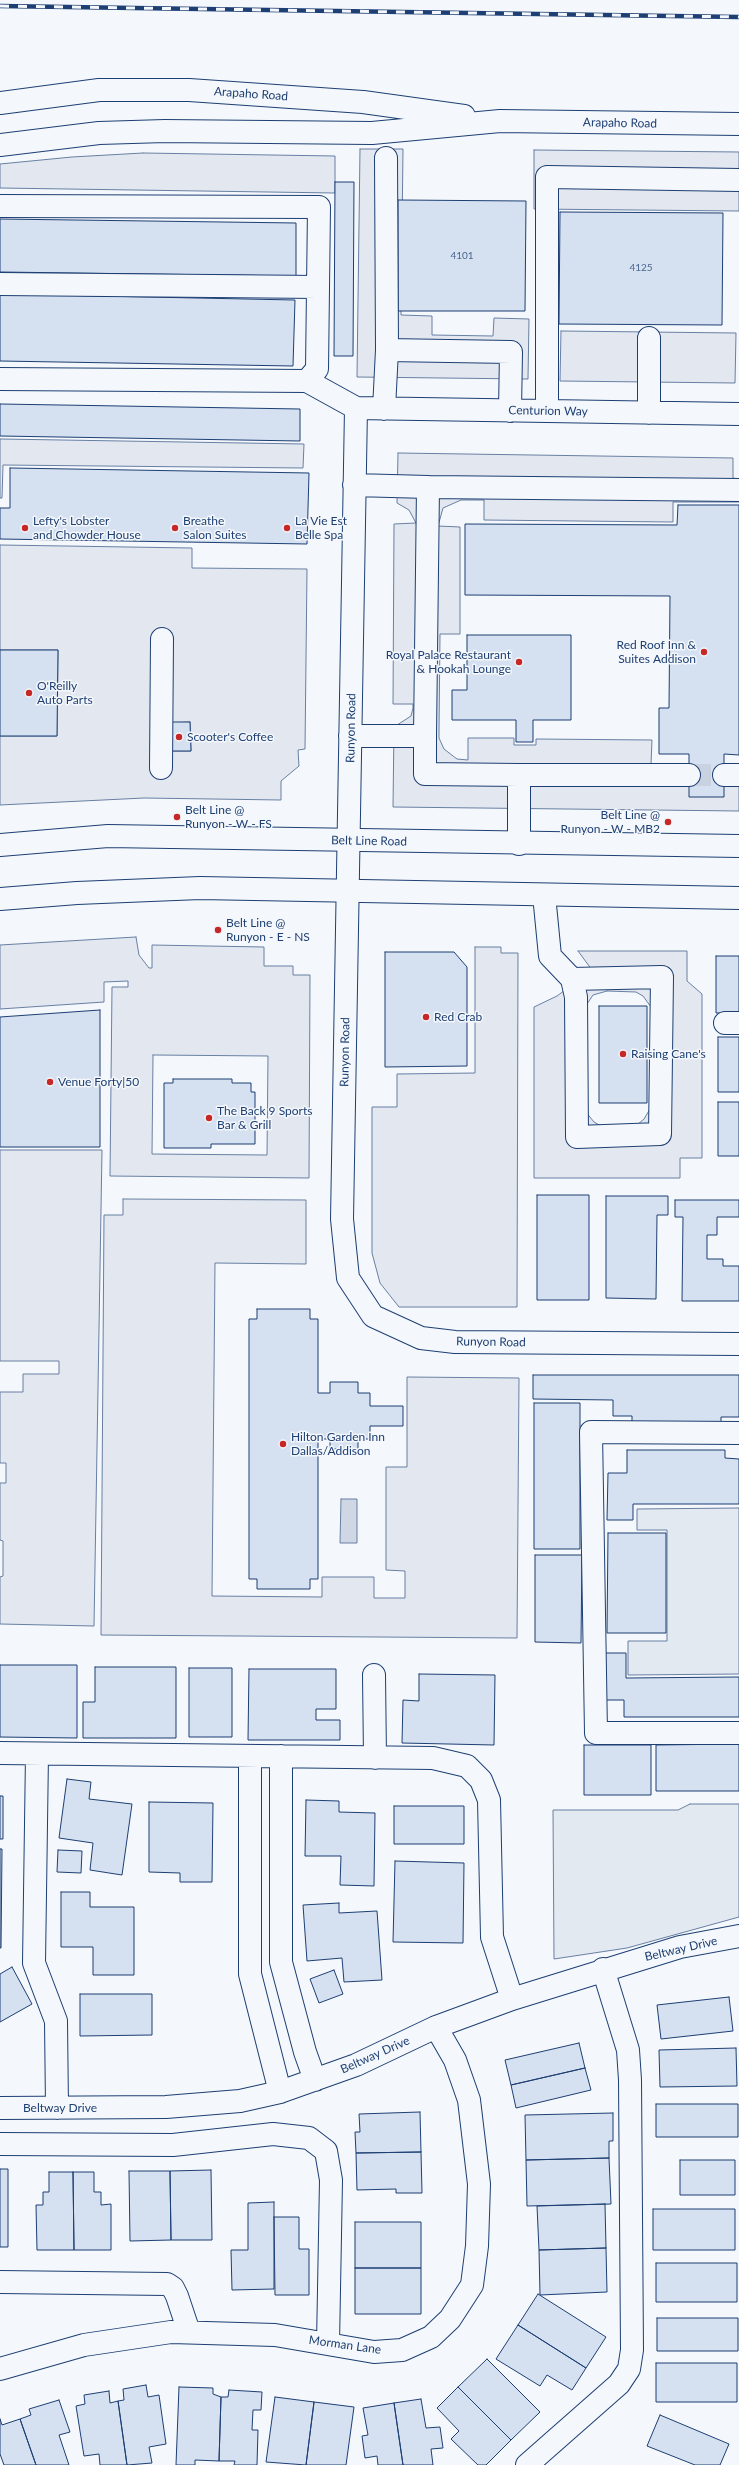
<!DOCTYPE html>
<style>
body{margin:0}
canvas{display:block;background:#f4f7fb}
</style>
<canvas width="739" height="2465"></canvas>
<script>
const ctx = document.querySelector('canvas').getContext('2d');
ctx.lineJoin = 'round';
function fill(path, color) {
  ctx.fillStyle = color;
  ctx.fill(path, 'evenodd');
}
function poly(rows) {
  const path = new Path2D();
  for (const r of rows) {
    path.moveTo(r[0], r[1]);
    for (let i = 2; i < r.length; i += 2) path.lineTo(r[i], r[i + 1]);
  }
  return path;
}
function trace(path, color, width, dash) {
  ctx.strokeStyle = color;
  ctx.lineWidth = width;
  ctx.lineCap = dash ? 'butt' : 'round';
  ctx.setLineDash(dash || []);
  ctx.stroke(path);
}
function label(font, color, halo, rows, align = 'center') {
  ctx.font = font + ' Lato,sans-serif';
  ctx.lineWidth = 3;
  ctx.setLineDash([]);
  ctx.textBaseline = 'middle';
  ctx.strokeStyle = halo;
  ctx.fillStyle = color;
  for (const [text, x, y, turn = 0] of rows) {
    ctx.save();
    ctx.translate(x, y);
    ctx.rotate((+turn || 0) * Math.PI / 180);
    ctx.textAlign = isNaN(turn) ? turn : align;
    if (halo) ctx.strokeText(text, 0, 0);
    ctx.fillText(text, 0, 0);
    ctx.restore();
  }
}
const green = poly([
 [739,1508,739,1674,628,1675,628,1641,667,1641,667,1530,637,1530,637,1509,739,1508],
 [690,1804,739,1804,739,1917,627,1948,554,1959,553,1810,678,1810,690,1804]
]);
const parking = poly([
 [360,149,403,149,401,315,432,316,432,335,493,336,494,318,529,319,528,379,357,377,360,149],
 [534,150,739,152,739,211,534,209,534,150],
 [143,153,335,156,335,193,0,188,0,164,72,157,143,153],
 [561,331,736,333,735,383,560,381,561,331],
 [0,439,304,444,303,468,3,465,2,498,0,498,0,439],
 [398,453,733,458,733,478,739,479,739,502,673,502,673,522,484,520,484,500,461,500,443,508,438,526,460,527,460,634,440,634,439,730,439,738,444,749,457,759,468,760,468,738,514,738,514,745,536,745,536,739,652,740,651,764,739,766,739,811,393,807,394,727,411,716,413,708,413,704,393,704,394,524,416,523,409,510,397,503,398,453],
 [0,545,192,548,192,568,307,569,305,749,298,750,299,766,281,781,281,800,144,798,0,805,0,736,57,736,58,650,0,650,0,545],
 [190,722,191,751,168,751,167,723,190,722],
 [136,937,139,955,149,968,152,968,152,945,264,947,264,966,293,966,293,975,310,975,309,1178,110,1176,112,987,128,987,128,981,104,982,104,1002,0,1009,0,945,136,937],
 [153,1055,268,1056,267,1155,152,1154,153,1055],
 [475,947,501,947,501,953,518,953,517,1307,399,1307,380,1283,372,1253,372,1107,397,1107,397,1074,475,1073,475,947],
 [578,951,687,951,687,981,702,994,702,1158,680,1158,680,1178,534,1178,534,1007,557,996,592,970,578,951],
 [607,991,636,992,643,996,651,1007,650,1109,644,1119,637,1125,603,1127,594,1122,585,1111,587,1004,593,995,607,991],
 [0,1150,102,1150,94,1626,0,1624,0,1577,3,1576,3,1541,0,1540,0,1483,6,1483,6,1463,0,1463,0,1392,23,1392,23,1374,59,1374,59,1361,0,1361,0,1150],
 [123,1199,306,1200,306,1264,215,1263,212,1596,322,1597,322,1577,374,1577,374,1598,405,1598,405,1571,386,1570,386,1467,407,1467,407,1377,519,1378,517,1638,101,1635,104,1215,123,1215,123,1199]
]);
const water = poly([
 [341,1499,357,1499,357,1543,340,1543,341,1499]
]);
const building = poly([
 [335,182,354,182,353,356,334,356,335,182],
 [398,200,526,201,525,311,398,311,398,200],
 [560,212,723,213,722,325,559,324,560,212],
 [0,219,296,223,296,276,0,272,0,219],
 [0,294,295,300,293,366,0,361,0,294],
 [0,404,300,409,300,441,0,436,0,404],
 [10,468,309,473,307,544,0,539,0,508,10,508,10,468],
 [678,505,739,505,739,755,724,754,724,797,689,797,689,754,659,754,659,708,669,708,670,596,465,595,465,524,677,525,678,505],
 [467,635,571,635,571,720,533,720,533,742,516,742,516,720,452,720,452,690,467,690,467,635],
 [0,650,58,650,57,736,0,736,0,650],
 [167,722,190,722,191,751,168,751,167,722],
 [385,952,454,952,467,967,467,1066,385,1067,385,952],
 [716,956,739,956,739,1013,716,1013,716,956],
 [599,1006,647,1006,647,1103,599,1103,599,1006],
 [100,1010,100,1147,0,1147,0,1017,100,1010],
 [718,1037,739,1037,739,1092,718,1092,718,1037],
 [173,1079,232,1079,232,1083,251,1083,251,1092,255,1092,255,1144,211,1144,211,1148,164,1148,164,1083,173,1083,173,1079],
 [718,1102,739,1102,739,1156,718,1156,718,1102],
 [537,1195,589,1195,589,1300,537,1300,537,1195],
 [606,1196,668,1196,668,1215,657,1215,656,1299,606,1298,606,1196],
 [675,1200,739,1200,739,1217,717,1217,717,1235,707,1235,707,1259,723,1259,723,1266,739,1266,739,1301,682,1301,683,1217,675,1217,675,1200],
 [257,1309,310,1309,310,1319,318,1319,318,1393,330,1393,330,1382,358,1382,358,1393,370,1393,370,1406,403,1406,403,1426,370,1426,370,1439,358,1439,358,1449,330,1449,330,1439,318,1439,318,1579,310,1579,310,1589,257,1589,257,1579,249,1579,249,1319,257,1319,257,1309],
 [533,1375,739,1375,739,1417,721,1417,721,1424,632,1424,632,1416,613,1416,613,1400,533,1399,533,1375],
 [534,1403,580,1403,580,1549,534,1549,534,1403],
 [627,1450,725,1450,725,1458,739,1459,739,1504,633,1504,633,1520,607,1520,608,1473,627,1473,627,1450],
 [608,1533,666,1533,666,1633,607,1633,608,1533],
 [535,1555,582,1555,581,1643,535,1642,535,1555],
 [604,1653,626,1653,626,1678,739,1677,739,1717,624,1717,624,1700,604,1700,604,1653],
 [0,1665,77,1665,77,1738,0,1737,0,1665],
 [95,1667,176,1667,176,1738,83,1738,83,1702,95,1702,95,1667],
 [189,1668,232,1668,232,1737,189,1737,189,1668],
 [249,1669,336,1669,336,1709,316,1709,316,1720,340,1720,340,1740,248,1740,249,1669],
 [419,1674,495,1675,494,1745,402,1743,403,1700,419,1701,419,1674],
 [739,1744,739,1791,656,1791,656,1745,739,1744],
 [584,1745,651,1745,651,1795,584,1795,584,1745],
 [67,1779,91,1782,89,1799,132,1804,122,1875,90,1870,93,1843,59,1838,67,1779],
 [0,1796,3,1796,3,1839,0,1839,0,1796],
 [306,1800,339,1801,339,1812,375,1813,374,1886,340,1885,341,1856,305,1856,306,1800],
 [149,1802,213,1803,212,1882,180,1882,180,1873,149,1872,149,1802],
 [394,1806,464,1806,464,1844,394,1844,394,1806],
 [0,1849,2,1849,1,1948,0,1948,0,1849],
 [58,1850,82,1851,81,1873,57,1872,58,1850],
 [395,1861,464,1863,463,1943,393,1942,395,1861],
 [61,1892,90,1892,90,1907,134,1907,134,1975,93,1975,93,1947,61,1947,61,1892],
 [339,1903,339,1913,377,1911,382,1980,344,1982,342,1958,307,1961,303,1905,339,1903],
 [12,1967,32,2004,0,2022,0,1974,12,1967],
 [334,1970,343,1994,319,2003,310,1979,334,1970],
 [80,1994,152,1994,152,2035,80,2036,80,1994],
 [729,1997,733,2031,661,2039,657,2005,729,1997],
 [579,2043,585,2068,511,2085,505,2060,579,2043],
 [736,2048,737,2086,660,2087,659,2050,736,2048],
 [585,2068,591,2090,516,2108,511,2085,585,2068],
 [656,2104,738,2104,738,2137,656,2137,656,2104],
 [420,2112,421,2152,356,2153,355,2132,360,2132,359,2114,420,2112],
 [613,2113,613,2141,609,2141,609,2158,526,2160,525,2115,613,2113],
 [421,2152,422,2193,396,2193,396,2189,357,2190,356,2153,421,2152],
 [609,2158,611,2204,527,2206,526,2160,609,2158],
 [680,2160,735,2160,735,2195,680,2195,680,2160],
 [0,2169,8,2169,8,2247,0,2247,0,2169],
 [211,2170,212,2240,171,2240,170,2171,211,2170],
 [129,2171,170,2171,171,2240,130,2241,129,2171],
 [49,2172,73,2172,74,2250,37,2250,36,2205,43,2205,43,2192,49,2192,49,2172],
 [73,2172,94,2172,94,2192,101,2192,101,2205,111,2204,111,2250,74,2250,73,2172],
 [274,2202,274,2289,232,2290,231,2250,248,2250,248,2203,274,2202],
 [605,2204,606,2248,539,2250,537,2206,605,2204],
 [653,2209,735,2209,735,2250,653,2250,653,2209],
 [274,2217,299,2217,299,2249,309,2249,309,2295,275,2295,274,2217],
 [355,2222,421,2222,421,2268,355,2268,355,2222],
 [606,2248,607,2292,540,2295,539,2250,606,2248],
 [656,2263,737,2263,737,2302,656,2302,656,2263],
 [355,2268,421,2268,421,2314,355,2314,355,2268],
 [538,2294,606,2337,586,2368,518,2325,538,2294],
 [657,2318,738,2318,738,2351,657,2351,657,2318],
 [518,2325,586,2368,572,2390,547,2375,540,2386,496,2359,518,2325],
 [487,2359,540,2412,511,2440,458,2387,487,2359],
 [656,2363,737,2363,737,2402,656,2402,656,2363],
 [146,2385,148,2397,159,2395,166,2444,149,2447,152,2463,127,2465,118,2401,124,2400,123,2389,146,2385],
 [179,2387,213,2388,213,2394,221,2397,219,2461,195,2460,195,2465,176,2465,179,2387],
 [458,2387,511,2440,486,2465,478,2465,451,2439,459,2431,437,2408,458,2387],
 [229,2390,262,2392,261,2410,253,2410,252,2430,258,2430,257,2465,234,2465,235,2461,219,2461,221,2397,228,2397,229,2390],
 [109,2391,110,2403,118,2401,127,2465,100,2465,99,2454,84,2456,76,2406,85,2404,84,2395,109,2391],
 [275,2397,314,2402,306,2465,266,2462,275,2397],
 [421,2399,426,2428,440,2427,443,2448,431,2449,433,2465,403,2465,394,2403,421,2399],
 [59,2400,70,2432,59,2435,69,2465,36,2465,20,2419,31,2415,29,2409,59,2400],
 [314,2402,354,2407,346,2465,306,2465,314,2402],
 [394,2403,403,2465,378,2465,377,2456,365,2458,362,2436,368,2435,363,2408,394,2403],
 [660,2415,729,2444,720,2465,695,2465,647,2446,660,2415],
 [0,2419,2,2425,20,2419,36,2465,4,2465,0,2454,0,2419]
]);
const minorTunnel = poly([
 [689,775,724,775]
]);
const minor = poly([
 [386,158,387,350],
 [0,206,319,207,317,369,307,381],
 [0,284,318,287],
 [0,379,307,381,356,408,739,414],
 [356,408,342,1219,348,1278,373,1316,421,1338,455,1342,739,1344],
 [384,409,387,350,511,352,510,411],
 [547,411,547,177,739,180],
 [649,413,649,338],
 [354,485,428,487,425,736],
 [428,487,739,490],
 [350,736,425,736,425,774,519,775],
 [161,768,162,639],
 [724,775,739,775],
 [519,844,519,775,689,775],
 [544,895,550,956,572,979,576,997,577,1137,660,1134,662,977,572,979],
 [725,1023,739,1023],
 [739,1433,591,1432,596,1733,739,1733],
 [374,1675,375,1758],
 [0,1753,433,1758,467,1766,481,1780,489,1800,492,1937,512,1999],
 [37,1754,34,1963,56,2021,57,2108],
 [250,1756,250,1974,280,2092],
 [281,1756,281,1962,305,2052,315,2080],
 [0,2108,166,2107,240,2101,280,2092,356,2065,436,2027,512,1999,680,1947,739,1936],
 [0,2144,173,2145,273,2134,309,2138,326,2151,331,2180,328,2344],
 [0,2282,167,2284,173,2288,177,2296,189,2332],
 [0,2369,84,2345,171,2332,275,2335,374,2352,402,2350,431,2337,450,2319,472,2285,477,2246,479,2184,469,2100,455,2060,436,2027],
 [527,2465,619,2384,629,2369,632,2350,630,2080,628,2050,603,1969]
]);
const major = poly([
 [0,103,99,90,189,90,363,102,464,116],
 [0,145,99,133,165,131,372,133,500,121,739,124],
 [0,845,108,836,739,846],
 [0,899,77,893,200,888,739,898]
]);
const rail = poly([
 [0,6,739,17]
]);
const markers = [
 [25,528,4,"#c62828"],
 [175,528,4,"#c62828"],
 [287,528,4,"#c62828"],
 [704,652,4,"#c62828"],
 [519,662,4,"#c62828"],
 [29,693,4,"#c62828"],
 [179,737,4,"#c62828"],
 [177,817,4,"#c62828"],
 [668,822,4,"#c62828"],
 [218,930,4,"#c62828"],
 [426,1017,4,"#c62828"],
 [623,1054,4,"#c62828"],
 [50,1082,4,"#c62828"],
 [209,1118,4,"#c62828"],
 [283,1444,4,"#c62828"]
];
const numberNames = [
 ["4101",462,256],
 ["4125",641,268]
];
const streetNames = [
 ["Arapaho Road",251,94,4],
 ["Arapaho Road",620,123,1],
 ["Centurion Way",548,411,1],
 ["Runyon Road",351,728,-89],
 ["Belt Line Road",369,841,1],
 ["Runyon Road",345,1052,-89],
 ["Runyon Road",491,1342,1],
 ["Beltway Drive",681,1949,-13],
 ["Beltway Drive",375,2055,-24],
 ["Beltway Drive",60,2108],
 ["Morman Lane",345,2345,8]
];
const poiNames = [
 ["Lefty's Lobster",33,521],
 ["and Chowder House",33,535],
 ["Breathe",183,521],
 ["Salon Suites",183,535],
 ["La Vie Est",295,521],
 ["Belle Spa",295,535],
 ["Red Roof Inn &",696,645,"right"],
 ["Suites Addison",696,659,"right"],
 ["Royal Palace Restaurant",511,655,"right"],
 ["& Hookah Lounge",511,669,"right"],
 ["O'Reilly",37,686],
 ["Auto Parts",37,700],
 ["Scooter's Coffee",187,737],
 ["Belt Line @",185,810],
 ["Runyon - W - FS",185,824],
 ["Belt Line @",660,815,"right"],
 ["Runyon - W - MB2",660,829,"right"],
 ["Belt Line @",226,923],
 ["Runyon - E - NS",226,937],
 ["Red Crab",434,1017],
 ["Raising Cane's",631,1054],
 ["Venue Forty|50",58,1082],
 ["The Back 9 Sports",217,1111],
 ["Bar & Grill",217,1125],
 ["Hilton Garden Inn",291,1437],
 ["Dallas/Addison",291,1451]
];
fill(green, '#e3e9f0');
trace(green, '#687fa3', 1);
fill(parking, '#e3e8f0');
trace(parking, '#687fa3', 1);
fill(water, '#cfd7e4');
trace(water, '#687fa3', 1);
fill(building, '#d5e0f0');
trace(building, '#1d3f73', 1);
trace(minorTunnel, '#c9d2e0', 22, [22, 11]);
trace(minor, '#1d3f73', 24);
trace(major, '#1d3f73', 24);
trace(minor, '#f4f7fb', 22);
trace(major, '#f4f7fb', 22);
trace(rail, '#1d3f73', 4.5);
trace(rail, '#f4f7fb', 3, [9]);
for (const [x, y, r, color] of markers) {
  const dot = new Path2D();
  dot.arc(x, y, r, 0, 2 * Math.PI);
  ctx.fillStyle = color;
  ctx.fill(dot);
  trace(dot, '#f4f7fb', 1.5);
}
label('10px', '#4b6792', null, numberNames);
label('12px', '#1d3f73', '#f4f7fb', streetNames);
label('12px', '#1d3f73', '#f4f7fb', poiNames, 'left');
</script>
